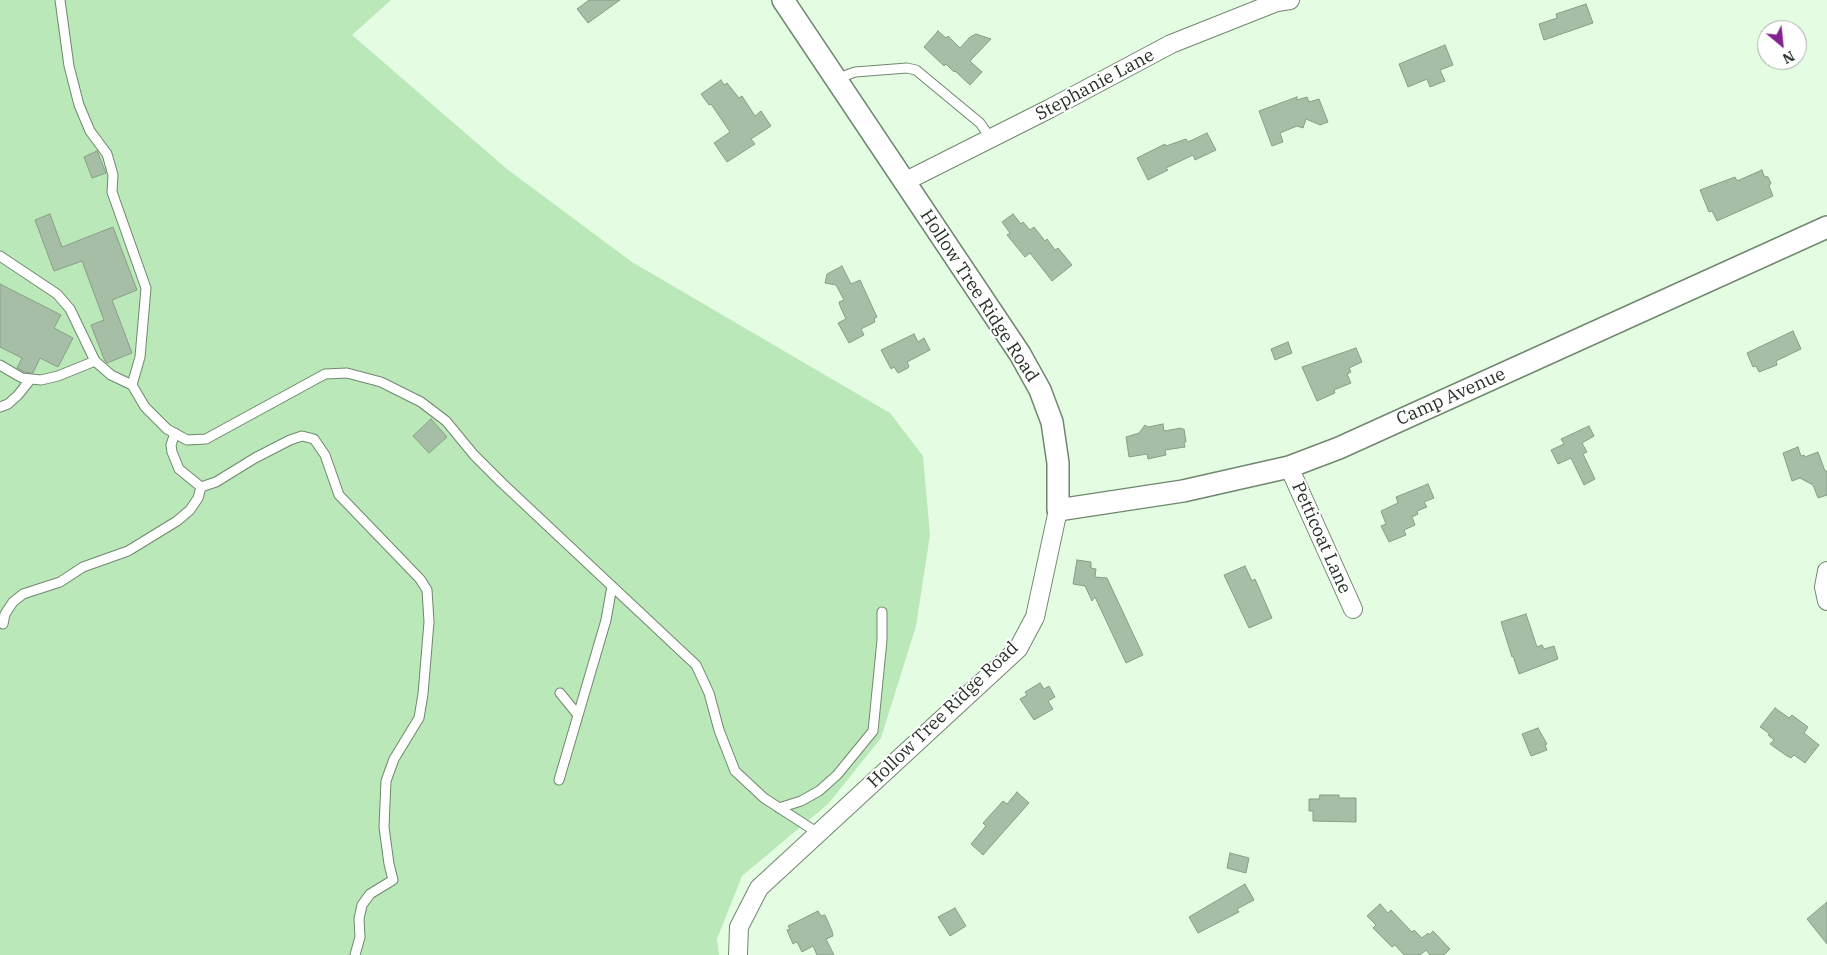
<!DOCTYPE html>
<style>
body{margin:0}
#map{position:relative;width:1827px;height:955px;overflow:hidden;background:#e4fde2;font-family:"IBM Plex Serif",serif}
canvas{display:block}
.north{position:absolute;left:1757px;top:20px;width:50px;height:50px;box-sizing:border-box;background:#fff;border:1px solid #a9aca8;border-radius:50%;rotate:152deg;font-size:14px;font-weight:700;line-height:20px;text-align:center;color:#273026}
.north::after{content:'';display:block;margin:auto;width:18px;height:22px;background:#83238e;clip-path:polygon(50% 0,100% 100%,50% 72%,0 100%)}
</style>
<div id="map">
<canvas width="1827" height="955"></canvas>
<div class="north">N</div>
</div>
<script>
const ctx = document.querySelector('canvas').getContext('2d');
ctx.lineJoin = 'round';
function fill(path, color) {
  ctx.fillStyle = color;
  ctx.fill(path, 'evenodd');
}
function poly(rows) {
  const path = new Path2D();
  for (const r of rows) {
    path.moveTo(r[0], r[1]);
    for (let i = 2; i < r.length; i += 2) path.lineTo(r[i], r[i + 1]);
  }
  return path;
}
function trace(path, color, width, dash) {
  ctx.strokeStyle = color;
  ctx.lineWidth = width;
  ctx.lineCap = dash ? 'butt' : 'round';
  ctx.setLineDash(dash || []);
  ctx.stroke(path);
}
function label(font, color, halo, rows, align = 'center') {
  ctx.font = font + ' "IBM Plex Serif",serif';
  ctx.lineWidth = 4;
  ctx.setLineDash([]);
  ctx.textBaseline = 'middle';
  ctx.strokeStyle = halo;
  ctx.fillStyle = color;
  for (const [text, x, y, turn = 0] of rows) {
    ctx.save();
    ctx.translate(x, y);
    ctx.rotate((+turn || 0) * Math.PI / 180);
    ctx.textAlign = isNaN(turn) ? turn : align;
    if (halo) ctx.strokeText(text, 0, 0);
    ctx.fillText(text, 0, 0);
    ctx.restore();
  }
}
const green = poly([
 [0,0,391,0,352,35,507,169,632,262,890,413,923,456,930,535,916,626,881,738,828,804,742,876,717,939,719,955,0,955]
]);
const building = poly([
 [589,0,620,0,588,23,577,9,589,0],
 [1586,4,1593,23,1544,40,1539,24,1557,18,1556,14,1586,4],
 [938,31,946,38,948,36,960,48,970,37,976,34,991,39,970,61,982,72,970,85,955,71,954,72,946,64,944,66,924,47,938,31],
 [1445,45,1453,65,1440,70,1445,81,1430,87,1427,79,1408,87,1399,64,1445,45],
 [721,80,724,85,727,83,739,98,742,96,755,116,761,111,771,126,751,139,755,144,727,162,714,143,730,132,711,104,709,105,701,94,721,80],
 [1297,97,1297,100,1307,97,1309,102,1319,99,1328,122,1320,125,1306,119,1303,128,1297,126,1280,133,1283,142,1272,146,1259,111,1297,97],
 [1207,133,1216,150,1195,160,1193,155,1166,168,1168,170,1148,180,1137,158,1165,144,1166,146,1186,139,1188,142,1207,133],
 [97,151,106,173,92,178,84,157,97,151],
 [1762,170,1764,176,1768,177,1771,183,1769,186,1773,196,1717,221,1712,211,1709,212,1700,190,1735,177,1737,181,1762,170],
 [50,214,62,247,113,227,137,290,112,300,132,353,107,363,105,361,91,325,104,320,82,261,54,271,35,220,50,214],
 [1013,214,1021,224,1023,222,1030,230,1034,227,1045,241,1047,239,1055,250,1058,248,1072,265,1052,281,1030,253,1025,257,1007,235,1010,233,1002,222,1013,214],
 [842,266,851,284,860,280,877,317,874,319,875,322,861,329,864,335,849,343,838,323,846,319,840,306,839,302,844,300,836,285,825,283,827,274,842,266],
 [0,284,61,315,54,328,73,338,58,367,40,358,33,373,24,372,17,368,22,358,0,347,0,284],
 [1793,331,1801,349,1776,361,1777,365,1759,372,1756,366,1753,367,1747,353,1793,331],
 [914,334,918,342,924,338,930,350,907,362,909,366,908,368,898,373,894,367,891,369,881,350,914,334],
 [1288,342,1292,353,1275,360,1271,349,1288,342],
 [1356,348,1362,362,1349,368,1351,372,1347,374,1351,383,1334,390,1335,393,1317,401,1302,367,1356,348],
 [431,419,447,437,429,453,413,436,431,419],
 [1163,424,1164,431,1181,428,1181,429,1184,429,1186,442,1184,442,1185,447,1165,450,1166,455,1148,459,1147,454,1129,457,1126,437,1139,433,1145,425,1148,427,1163,424],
 [1589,426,1594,436,1582,443,1587,452,1583,454,1595,479,1584,485,1571,458,1558,464,1551,450,1564,444,1561,439,1589,426],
 [1798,447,1801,456,1804,455,1805,457,1818,452,1825,471,1827,471,1827,495,1818,498,1813,485,1800,478,1792,481,1783,453,1798,447],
 [1428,484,1434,498,1424,502,1427,507,1417,511,1418,514,1412,517,1415,525,1404,530,1406,535,1389,542,1381,526,1386,524,1381,511,1398,503,1396,497,1428,484],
 [1077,560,1091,562,1091,568,1096,569,1095,577,1107,578,1143,655,1126,663,1095,597,1092,601,1085,586,1073,584,1077,560],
 [1245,566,1252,581,1255,579,1272,618,1249,628,1224,575,1245,566],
 [1526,614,1537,647,1542,645,1544,649,1554,646,1558,659,1519,674,1513,656,1512,657,1501,622,1526,614],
 [1040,683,1044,689,1049,686,1055,697,1048,701,1053,709,1034,720,1020,699,1027,695,1025,692,1040,683],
 [1775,708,1789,718,1792,715,1808,727,1804,733,1819,745,1805,763,1794,755,1791,758,1787,756,1770,744,1774,740,1768,735,1770,734,1760,727,1775,708],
 [1538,728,1547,744,1545,745,1547,750,1531,756,1522,734,1538,728],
 [1017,792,1029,803,983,855,971,844,986,826,983,823,1003,801,1007,804,1017,792],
 [1320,795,1339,795,1339,798,1356,798,1356,822,1313,821,1313,811,1309,811,1309,799,1319,799,1320,795],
 [1230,853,1249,858,1246,873,1227,868,1230,853],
 [1245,884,1254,900,1237,909,1239,912,1198,933,1189,917,1245,884],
 [1827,902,1827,944,1807,919,1827,902],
 [1380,904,1388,913,1391,910,1412,932,1414,930,1422,938,1428,933,1429,935,1433,931,1450,949,1444,955,1430,955,1426,950,1420,955,1404,955,1395,945,1392,947,1373,928,1376,925,1367,916,1380,904],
 [955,908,966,926,950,936,938,917,955,908],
 [818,911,821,916,825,915,832,931,833,936,826,939,834,955,817,955,813,946,802,952,798,944,796,942,793,944,787,930,790,929,788,926,818,911]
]);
const service = poly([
 [60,0,69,66,79,105,90,131,107,154,113,175,112,192,146,288,140,357,132,385],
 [836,79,855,72,907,68,916,70,980,123,991,139],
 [0,256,57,294,70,309,95,361,111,375,132,385,145,407,167,429,187,440,206,439,325,374,347,373,381,382,421,402,446,421,474,455,502,483,696,665,709,693,719,730,735,771,764,798,818,833],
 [0,365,22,378,41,380,58,376,95,361],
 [0,407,8,404,18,395,30,380],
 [175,433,171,445,172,452,179,469,201,487,216,482,255,458,290,440,302,436,314,439,325,455,339,495,420,579,427,590,429,622,423,694,419,718,394,759,386,781,384,827,389,864,393,880,370,894,362,905,359,919,360,937,355,955],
 [3,624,5,614,13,602,23,594,60,582,83,567,128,551,177,521,190,510,198,498,201,487],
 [560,693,578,715],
 [559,780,606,620,612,586],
 [779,808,801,801,819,791,837,775,873,731,882,640,882,612]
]);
const minor = poly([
 [904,182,1049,109,1171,44,1277,2,1290,0],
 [1289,467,1353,609],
 [1827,571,1824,587,1827,601],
 [738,955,739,927,759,888,1018,649,1035,617,1058,510]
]);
const tertiary = poly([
 [783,0,1020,354,1040,390,1052,422,1058,463,1058,510,1183,491,1289,467,1339,448,1827,227]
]);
const streetNames = [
 ["Stephanie Lane",1095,85,-28],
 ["Hollow Tree Ridge Road",979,296,57],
 ["Camp Avenue",1451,397,-24],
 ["Petticoat Lane",1321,538,66],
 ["Hollow Tree Ridge Road",943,715,-44]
];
fill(green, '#bbe8b8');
fill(building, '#a6bea5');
trace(building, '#889f87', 1);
trace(service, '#70876f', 11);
trace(minor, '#70876f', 20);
trace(tertiary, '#70876f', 24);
trace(service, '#fff', 9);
trace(minor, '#fff', 18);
trace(tertiary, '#fff', 21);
label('18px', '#273026', '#fff', streetNames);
</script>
